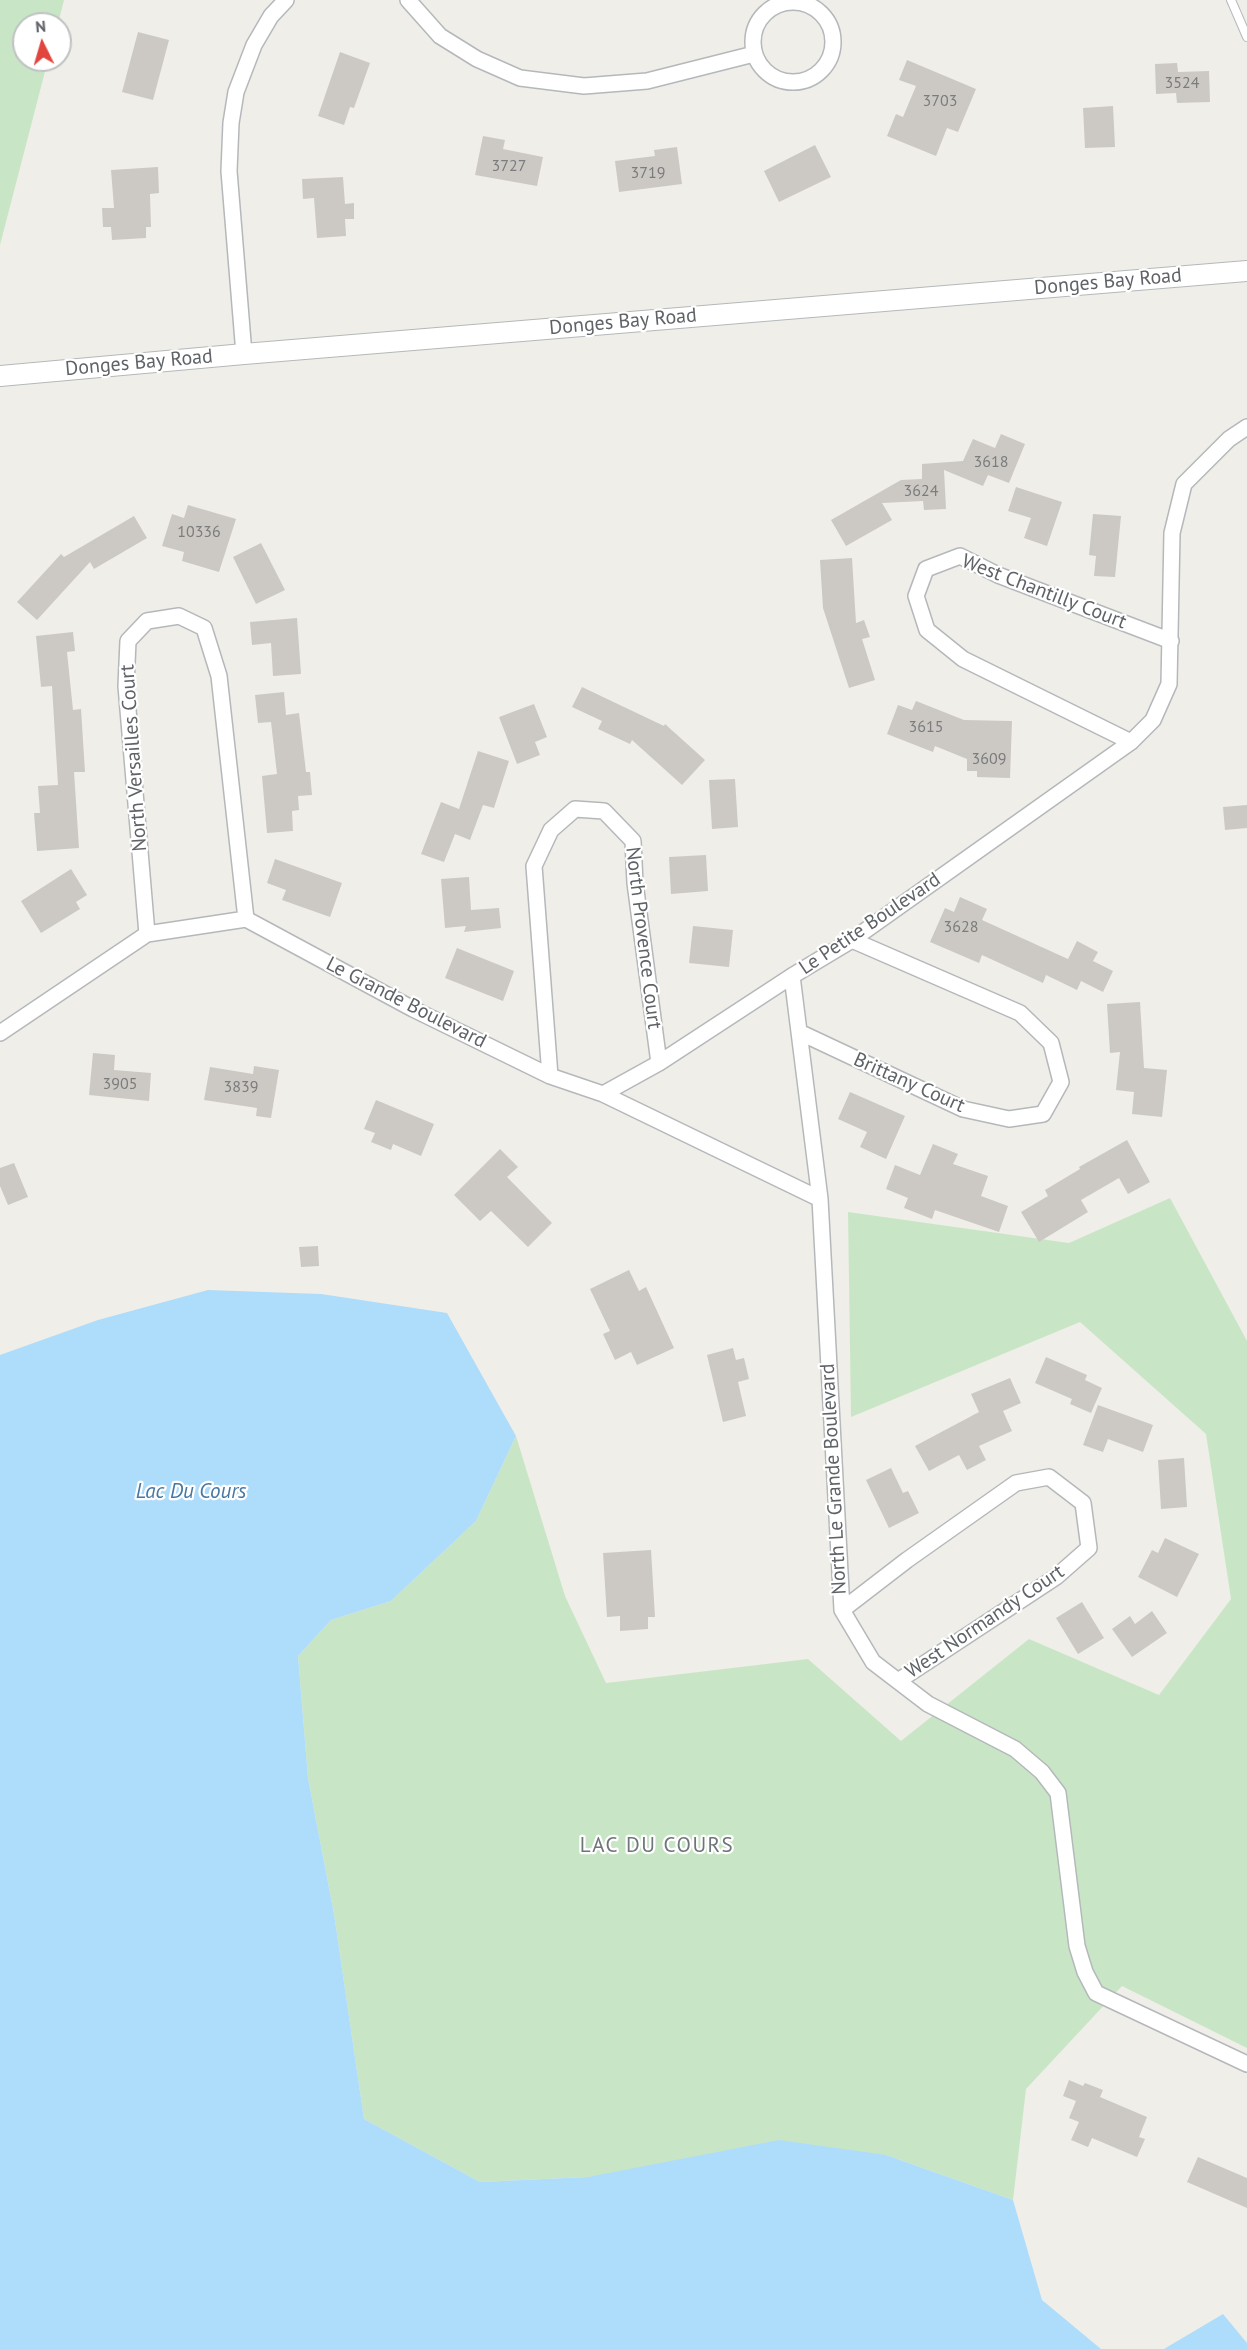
<!DOCTYPE html>
<style>
body{margin:0}
#map{position:relative;width:1247px;height:2349px;overflow:hidden;background:#f0eee8;font-family:"PT Sans",sans-serif}
canvas{display:block}
.north{position:absolute;left:12px;top:12px;width:60px;height:60px;box-sizing:border-box;background:#fff;border:2px solid #bfc1c2;border-radius:50%;rotate:355deg;font-size:16px;font-weight:700;line-height:24px;text-align:center;color:#5f6367}
.north::after{content:'';display:block;margin:auto;width:21px;height:27px;background:#e0453e;clip-path:polygon(50% 0,100% 100%,50% 72%,0 100%)}
</style>
<div id="map">
<canvas width="1247" height="2349"></canvas>
<div class="north">N</div>
</div>
<script>
const ctx = document.querySelector('canvas').getContext('2d');
ctx.lineJoin = 'round';
function fill(path, color) {
  ctx.fillStyle = color;
  ctx.fill(path, 'evenodd');
}
function poly(rows) {
  const path = new Path2D();
  for (const r of rows) {
    if (r.length === 3) {
      path.moveTo(r[0] + r[2], r[1]);
      path.arc(r[0], r[1], r[2], 0, 2 * Math.PI);
      continue;
    }
    path.moveTo(r[0], r[1]);
    for (let i = 2; i < r.length; i += 2) path.lineTo(r[i], r[i + 1]);
  }
  return path;
}
function trace(path, color, width, dash) {
  ctx.strokeStyle = color;
  ctx.lineWidth = width;
  ctx.lineCap = dash ? 'butt' : 'round';
  ctx.setLineDash(dash || []);
  ctx.stroke(path);
}
function label(font, color, halo, rows, align = 'center') {
  ctx.font = font + ' "PT Sans",sans-serif';
  ctx.lineWidth = 4.5;
  ctx.setLineDash([]);
  ctx.textBaseline = 'middle';
  ctx.strokeStyle = halo;
  ctx.fillStyle = color;
  for (const [text, x, y, turn = 0] of rows) {
    ctx.save();
    ctx.translate(x, y);
    ctx.rotate((+turn || 0) * Math.PI / 180);
    ctx.textAlign = isNaN(turn) ? turn : align;
    if (halo) ctx.strokeText(text, 0, 0);
    ctx.fillText(text, 0, 0);
    ctx.restore();
  }
}
const green = poly([
 [0,0,64,0,58,24,24,24,24,60,48,60,0,245],
 [1170,1198,1247,1341,1247,2048,1122,1986,1026,2089,1013,2200,886,2155,588,2177,480,2182,364,2119,334,1914,308,1778,298,1656,331,1620,391,1601,476,1521,516,1436,565,1596,606,1683,808,1659,901,1741,1029,1639,1159,1695,1231,1599,1206,1434,1080,1322,851,1417,848,1212,1069,1243]
]);
const water = poly([
 [208,1290,321,1294,447,1313,516,1436,476,1521,391,1601,331,1620,298,1656,308,1778,334,1914,364,2119,480,2182,588,2177,779,2140,886,2155,1013,2200,1042,2300,1101,2349,0,2349,0,1355,98,1320],
 [1223,2314,1247,2343,1247,2349,1164,2349]
]);
const building = poly([
 [138,32,169,40,153,100,122,92],
 [340,52,370,63,354,108,350,107,344,125,318,116],
 [907,60,976,89,958,132,947,128,936,156,887,136,896,114,903,117,916,86,899,80],
 [1177,63,1178,72,1209,71,1210,102,1177,103,1176,93,1156,94,1155,64],
 [1113,106,1115,147,1085,148,1083,108],
 [483,136,505,140,503,149,543,157,537,186,475,175],
 [815,145,831,177,779,202,764,171],
 [677,147,682,184,619,192,615,161,655,156,654,150],
 [158,167,159,193,150,194,151,227,146,227,146,238,112,240,111,227,103,227,102,208,114,208,111,170],
 [343,177,345,204,354,203,354,219,345,219,346,236,317,238,314,198,303,199,302,179],
 [1001,434,1025,444,1009,483,988,475,983,486,944,470,946,509,924,510,923,501,882,503,892,520,846,546,831,520,901,480,922,479,922,464,963,461,973,439,995,448],
 [1016,487,1062,502,1047,546,1024,538,1031,518,1008,511],
 [188,505,236,519,219,572,182,561,184,552,162,546,172,514,184,518],
 [1093,514,1121,516,1115,577,1094,576,1096,556,1089,555],
 [134,516,147,538,94,569,90,562,37,620,17,602,61,554,64,557],
 [261,543,285,590,256,604,233,557],
 [852,558,856,623,864,620,870,637,862,639,875,680,849,688,823,608,820,560],
 [297,618,301,674,273,676,271,643,252,645,250,622],
 [73,632,75,651,67,652,73,710,81,709,85,772,74,772,79,848,37,851,34,813,40,813,38,786,58,785,52,686,41,687,36,636],
 [582,687,664,726,665,724,705,760,682,785,632,740,630,744,598,729,602,721,572,707],
 [284,692,286,715,299,713,306,772,310,772,312,795,298,796,299,810,292,811,293,831,267,833,262,776,277,774,271,722,258,723,255,695],
 [916,701,964,720,1012,721,1010,778,977,777,977,771,967,771,967,759,935,746,933,752,887,734,898,705,912,710],
 [534,704,547,737,535,742,540,755,517,764,499,717],
 [478,751,509,761,494,808,483,805,470,840,455,834,444,862,421,854,441,802,459,809],
 [735,779,738,827,712,829,709,780],
 [1247,805,1247,828,1225,830,1223,807],
 [706,855,708,891,671,894,669,857],
 [275,859,342,883,330,917,282,900,286,890,267,883],
 [71,869,87,895,76,902,80,909,41,933,21,901],
 [469,877,471,910,499,908,501,928,464,932,466,926,445,928,441,879],
 [960,897,987,909,982,920,1068,959,1077,941,1098,952,1093,961,1113,971,1103,992,1081,981,1077,990,1046,975,1043,983,982,955,979,963,930,942,945,908,954,912],
 [693,926,733,930,729,967,689,963],
 [457,948,514,971,503,1001,445,978],
 [1140,1002,1144,1068,1167,1070,1162,1117,1132,1114,1134,1092,1116,1090,1120,1052,1110,1053,1107,1004],
 [93,1053,115,1055,114,1070,151,1073,149,1101,89,1095],
 [254,1066,279,1070,271,1118,256,1116,257,1108,204,1100,210,1067,253,1074],
 [850,1092,905,1116,886,1159,860,1147,867,1132,838,1119],
 [376,1100,434,1124,421,1156,393,1144,391,1150,371,1142,375,1133,364,1129],
 [1127,1140,1150,1182,1128,1194,1119,1178,1081,1200,1088,1212,1039,1242,1021,1212,1048,1196,1045,1190,1080,1169,1079,1167],
 [933,1144,958,1154,953,1164,988,1176,981,1196,1008,1206,999,1232,935,1210,932,1219,904,1208,908,1198,886,1189,895,1165,920,1175],
 [500,1149,518,1167,507,1177,552,1223,528,1247,491,1211,480,1221,454,1195],
 [14,1163,28,1197,8,1205,0,1186,0,1168],
 [318,1246,319,1266,301,1267,299,1247],
 [629,1270,639,1291,646,1287,674,1348,637,1365,631,1352,615,1360,603,1334,610,1331,590,1289],
 [733,1348,736,1360,744,1358,749,1379,738,1382,746,1416,723,1422,707,1355],
 [1046,1357,1087,1375,1085,1380,1102,1388,1091,1413,1070,1404,1072,1399,1035,1383],
 [1010,1378,1021,1403,1003,1411,1012,1431,979,1446,986,1460,967,1470,959,1455,929,1471,915,1446,979,1412,971,1394],
 [1098,1405,1153,1425,1143,1452,1108,1439,1103,1452,1083,1445],
 [1184,1458,1187,1507,1161,1509,1158,1460],
 [891,1468,903,1493,908,1491,919,1513,889,1528,866,1480],
 [1165,1538,1199,1554,1177,1597,1138,1577,1152,1550,1158,1553],
 [651,1550,655,1617,648,1617,648,1629,620,1631,620,1616,607,1617,603,1553],
 [1082,1602,1104,1638,1078,1654,1056,1618],
 [1152,1611,1167,1633,1132,1657,1112,1629,1130,1616,1135,1624],
 [1069,2080,1083,2086,1085,2083,1103,2090,1100,2097,1147,2117,1139,2137,1145,2139,1137,2157,1092,2138,1088,2147,1071,2140,1079,2122,1069,2118,1076,2101,1063,2096],
 [1198,2157,1247,2178,1247,2208,1187,2182]
]);
const service = poly([
 [1231,0,1247,37]
]);
const minor = poly([
 [408,0,440,36,477,59,520,78,584,86,647,81,754,54],
 [793,42,40],
 [244,354,229,171,231,123,236,92,254,45,271,16,286,0],
 [1131,742,963,659,927,630,916,596,926,569,960,556,998,575,1171,641],
 [147,934,126,686,128,641,147,621,179,616,204,628,219,676,246,919],
 [792,976,820,1199,842,1610,873,1662,928,1704,1015,1749,1042,1772,1058,1793,1077,1946,1085,1972,1096,1993,1247,2064],
 [799,1032,963,1109,1009,1119,1043,1114,1061,1082,1051,1043,1020,1013,852,940],
 [0,1033,147,934,246,919,413,1009,550,1076,603,1094,820,1199],
 [550,1076,534,866,551,830,575,809,604,811,633,841,635,883,659,1063],
 [603,1094,659,1063,792,976,852,940,1131,742,1153,720,1169,684,1172,533,1184,484,1229,439,1247,427],
 [842,1610,907,1560,1016,1483,1049,1477,1083,1503,1089,1548,1056,1577,898,1681]
]);
const tertiary = poly([
 [0,376,244,354,1247,271]
]);
const numberNames = [
 ["3524",1182,83],
 ["3703",940,101],
 ["3727",509,166],
 ["3719",648,173],
 ["3618",991,462],
 ["3624",921,491],
 ["10336",199,532],
 ["3615",926,727],
 ["3609",989,759],
 ["3628",961,927],
 ["3905",120,1084],
 ["3839",241,1087]
];
const streetNames = [
 ["Donges Bay Road",1108,282,-5],
 ["Donges Bay Road",623,322,-5],
 ["Donges Bay Road",139,363,-5],
 ["West Chantilly Court",1044,592,21],
 ["North Versailles Court",134,758,-94],
 ["Le Petite Boulevard",870,924,-34],
 ["North Provence Court",643,938,83],
 ["Le Grande Boulevard",406,1003,27],
 ["Brittany Court",909,1083,24],
 ["North Le Grande Boulevard",834,1479,-93],
 ["West Normandy Court",985,1622,-34]
];
const waterNames = [
 ["Lac Du Cours",191,1492]
];
const neighbourhoodNames = [
 ["LAC DU COURS",657,1846]
];
fill(green, '#c8e6c6');
fill(water, '#aedcfb');
fill(building, '#ccc9c4');
trace(service, '#b5b8bb', 10);
trace(minor, '#b5b8bb', 18);
trace(tertiary, '#b5b8bb', 22);
trace(service, '#fff', 8);
trace(minor, '#fff', 15);
trace(tertiary, '#fff', 20);
label('16px', '#7a7c7e', null, numberNames);
label('20px', '#5f6367', '#fff', streetNames);
label('italic 21px', '#4778a4', '#fff', waterNames);
ctx.letterSpacing = '1.5px';
label('21px', '#707579', '#fff', neighbourhoodNames);
ctx.letterSpacing = '0px';
</script>
